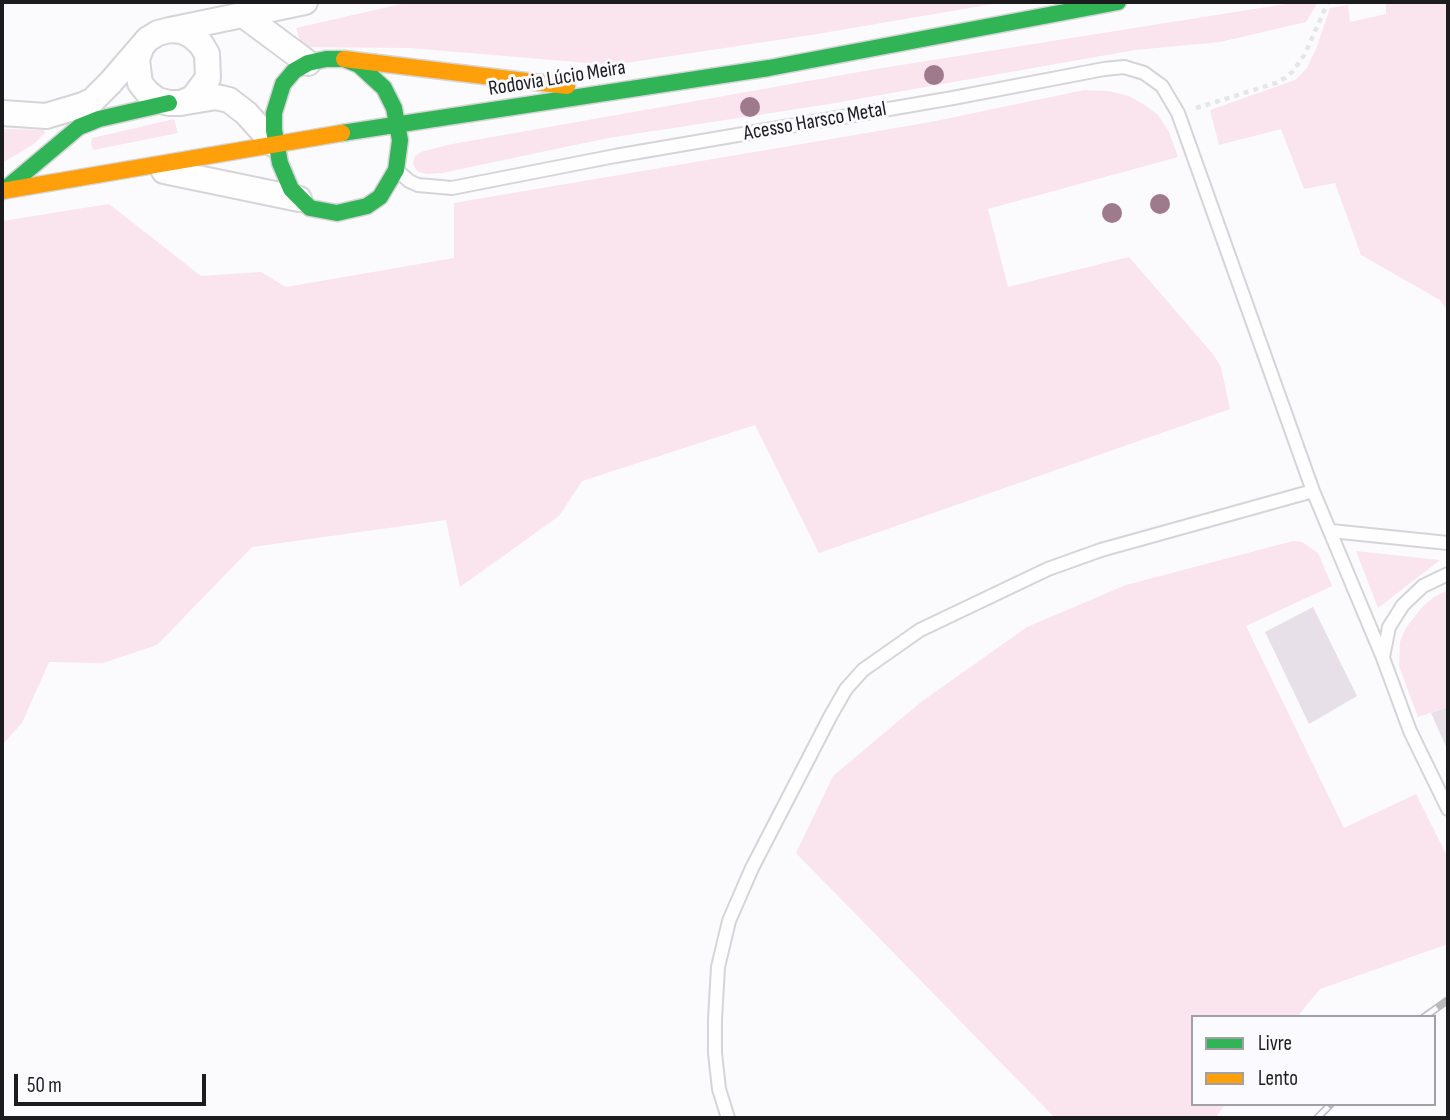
<!DOCTYPE html>
<meta charset="utf-8">
<style>
body{margin:0}
#map{position:relative;width:1450px;height:1120px;overflow:hidden;background:#fbfbfe;font-family:"Sofia Sans Condensed",sans-serif}
canvas{display:block}
.frame{position:absolute;inset:0;border:4px solid #1c1c1e;pointer-events:none}
.legend{position:absolute;left:1191px;top:1015px;width:245px;height:91px;box-sizing:border-box;background:#fafaff;border:2px solid #a1a1a5;margin:0;padding:9px 12px;list-style:none;font-size:21px;color:#1c1c1e}
.legend li{display:flex;align-items:center;gap:14px;height:35px}
.legend b{width:35px;border:2px solid #a1a1a5}
.scale{position:absolute;left:14px;top:1074px;width:192px;height:32px;box-sizing:border-box;border:4px solid #1c1c1e;border-top:0;padding-left:9px;font-size:21px;line-height:24px;white-space:nowrap;color:#1c1c1e;-webkit-text-stroke:5px #fafaff;paint-order:stroke}
</style>
<div id="map">
<canvas width="1450" height="1120"></canvas>
<div class="frame"></div>
<ul class="legend">
<li><b style="height:9px;background:#30b455"></b>Livre</li>
<li><b style="height:9px;background:#ff9f0a"></b>Lento</li>
</ul>
<div class="scale">50 m</div>
</div>
<script>
const ctx = document.querySelector('canvas').getContext('2d');
ctx.lineJoin = 'round';
function fill(path, color) {
  ctx.fillStyle = color;
  ctx.fill(path, 'evenodd');
}
function poly(rows) {
  const path = new Path2D();
  for (const r of rows) {
    path.moveTo(r[0], r[1]);
    for (let i = 2; i < r.length; i += 2) path.lineTo(r[i], r[i + 1]);
  }
  return path;
}
function trace(path, color, width, dash) {
  ctx.strokeStyle = color;
  ctx.lineWidth = width;
  ctx.lineCap = dash ? 'butt' : 'round';
  ctx.setLineDash(dash || []);
  ctx.stroke(path);
}
function label(font, color, halo, rows, align = 'center') {
  ctx.font = font + ' "Sofia Sans Condensed",sans-serif';
  ctx.lineWidth = 6;
  ctx.setLineDash([]);
  ctx.textBaseline = 'middle';
  ctx.strokeStyle = halo;
  ctx.fillStyle = color;
  for (const [text, x, y, turn = 0] of rows) {
    ctx.save();
    ctx.translate(x, y);
    ctx.rotate((+turn || 0) * Math.PI / 180);
    ctx.textAlign = isNaN(turn) ? turn : align;
    if (halo) ctx.strokeText(text, 0, 0);
    ctx.fillText(text, 0, 0);
    ctx.restore();
  }
}
const green = poly([
 [410,2,1005,2,811,35,612,65,410,48,302,47,296,28],
 [1298,2,1318,2,1306,22,1220,42,1135,50,829,104,608,138,442,173,426,174,417,171,413,164,415,156,421,152,447,145,876,69],
 [1386,2,1448,2,1448,311,1440,300,1361,255,1335,183,1304,189,1281,129,1219,145,1210,110,1295,80,1307,68,1316,49,1330,8,1348,5,1350,22,1386,14],
 [1084,90,1109,91,1129,96,1146,106,1158,115,1169,132,1178,157,988,209,1008,287,1129,257,1212,353,1221,367,1230,409,819,553,755,425,582,481,559,516,460,587,446,520,252,547,157,645,103,663,49,662,22,723,2,745,2,221,109,204,201,276,261,272,286,287,454,258,454,203,931,122],
 [174,119,178,133,93,150,91,143,92,138],
 [2,129,44,130,45,133,34,144,2,163],
 [1293,541,1302,542,1318,553,1332,586,1246,626,1344,828,1416,794,1448,858,1448,944,1320,989,1297,1017,1193,1017,1193,1104,1226,1104,1217,1115,1219,1118,1055,1118,796,853,833,776,921,702,1027,627,1126,585],
 [1356,551,1440,560,1378,608],
 [1448,590,1448,707,1418,717,1399,666,1400,642,1406,628,1422,607,1434,597]
]);
const building = poly([
 [1313,607,1357,696,1309,724,1265,632],
 [1448,707,1448,751,1431,713]
]);
const path = poly([
 [1196,108,1276,83,1285,78,1293,71,1305,54,1328,2]
]);
const lane = poly([
 [398,171,409,181,418,185,452,188,615,156,953,98,1104,69,1124,67,1144,73,1162,86,1178,113,1313,491,1383,658,1410,731,1448,809],
 [1331,531,1448,543],
 [1383,657,1389,627,1403,605,1423,586,1448,574],
 [728,1118,719,1089,715,1053,715,1019,718,967,729,921,752,868,831,715,846,689,863,670,920,630,1048,569,1101,550,1313,491]
]);
const street = poly([
 [242,14,308,63],
 [170,30,305,2],
 [186,102,216,97,229,100,246,113,275,145],
 [2,113,46,116,83,105,93,100,110,83,148,39,158,33,170,30,182,31,192,36,201,44,207,54,208,78,193,98,181,103,169,103,157,100,147,92,140,83,137,60,141,48],
 [164,171,299,199]
]);
const fast = poly([
 [326,59,344,59,359,65,384,88,394,108,400,140,396,170,380,197,367,206,337,213,310,208,291,189,280,163,274,130,274,113,283,84,294,71,308,63,326,59],
 [342,133,769,68,1118,2],
 [3,191,79,127,99,119,169,103]
]);
const slow = poly([
 [344,59,567,86],
 [2,191,342,133]
]);
const rail = poly([
 [1424,1017,1448,1000],
 [1317,1118,1331,1104]
]);
const trees = [
 [934,75],
 [750,107],
 [1160,204],
 [1112,213]
];
const streetNames = [
 ["Rodovia Lúcio Meira",557,79,-9],
 ["Acesso Harsco Metal",815,122,-10]
];
fill(green, '#fae4ed');
fill(building, '#e7e0e9');
trace(lane, '#d5d5d8', 16);
trace(street, '#d5d5d8', 28);
trace(fast, '#d5d5d8', 19);
trace(slow, '#d5d5d8', 19);
trace(path, '#e6e6e7', 4.5, [5, 5]);
trace(lane, '#fefeff', 12);
trace(street, '#fefeff', 24);
trace(fast, '#30b455', 16);
trace(slow, '#ff9f0a', 16);
trace(rail, '#bbbbbd', 8);
trace(rail, '#fafaff', 5, [16]);
ctx.fillStyle = '#9f7a8d';
for (const [x, y] of trees) {
  ctx.beginPath();
  ctx.arc(x, y, 10, 0, 2 * Math.PI);
  ctx.fill();
}
label('21px', '#1c1c1e', '#fafaff', streetNames);
</script>
